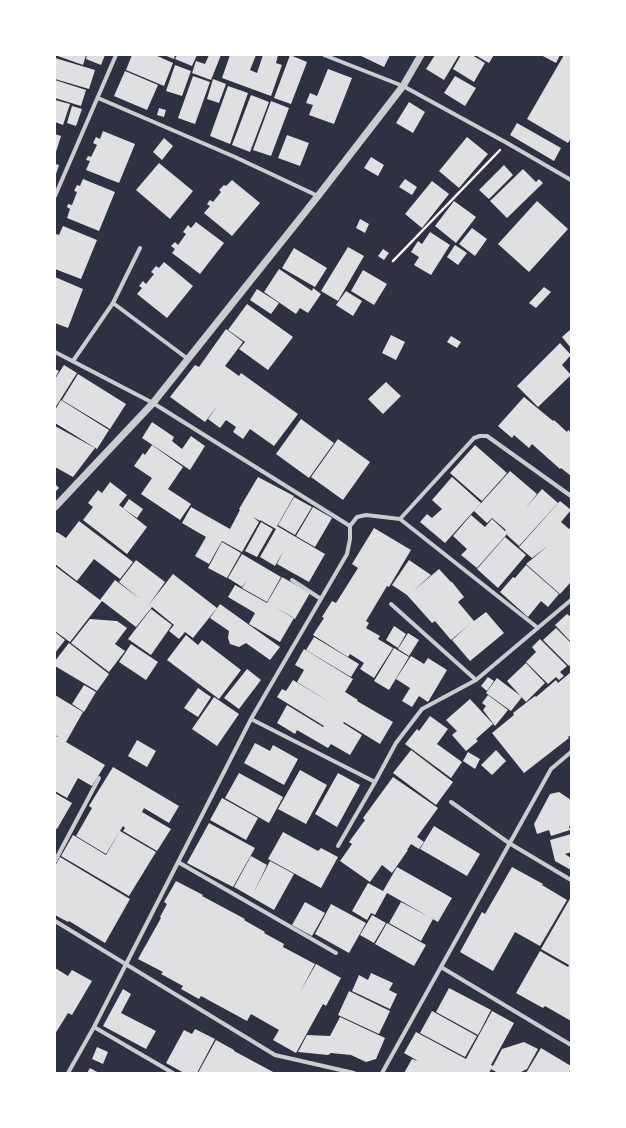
<!DOCTYPE html>
<style>
body{margin:0}
#map{position:relative;width:626px;height:1128px;overflow:hidden;background:#2d3142;font-family:"PT Sans",sans-serif}
canvas{display:block}
.frame{position:absolute;inset:0;border:56px solid #fff;pointer-events:none}
</style>
<div id="map">
<canvas width="626" height="1128"></canvas>
<div class="frame"></div>
</div>
<script>
const ctx = document.querySelector('canvas').getContext('2d');
ctx.lineJoin = 'round';
function fill(path, color) {
  ctx.fillStyle = color;
  ctx.fill(path, 'evenodd');
}
function poly(rows) {
  const path = new Path2D();
  for (const r of rows) {
    path.moveTo(r[0], r[1]);
    for (let i = 2; i < r.length; i += 2) path.lineTo(r[i], r[i + 1]);
  }
  return path;
}
function trace(path, color, width, dash) {
  ctx.strokeStyle = color;
  ctx.lineWidth = width;
  ctx.lineCap = dash ? 'butt' : 'round';
  ctx.setLineDash(dash || []);
  ctx.stroke(path);
}
const building = poly([
 [55,55,86,55,83,65],
 [87,55,105,55,101,65,86,59],
 [132,55,155,55,173,63,164,86,126,70],
 [164,55,175,55,174,59],
 [177,55,197,55,192,66,175,59],
 [209,55,221,55,211,80,192,73,196,61,205,64],
 [230,55,256,55,250,70,257,73,263,55,278,55,276,63,282,65,271,96,222,78],
 [290,55,307,62,291,104,274,98],
 [359,55,390,55,384,67],
 [435,55,459,55,444,80,426,69],
 [461,55,472,55,485,63,474,82,453,69],
 [475,55,494,55,489,63],
 [541,55,560,55,556,63],
 [564,55,571,56,571,138,568,143,527,119],
 [55,58,95,70,89,89,55,79],
 [175,65,191,71,182,96,166,91],
 [328,69,352,78,334,124,309,115,313,105,306,103,310,93,317,96],
 [125,71,158,85,147,110,114,96],
 [193,76,210,82,195,124,178,118],
 [455,76,476,88,465,106,444,93],
 [213,79,226,84,219,103,207,99],
 [55,80,86,90,81,106,55,98],
 [228,86,248,93,230,144,210,136],
 [251,95,269,102,250,152,232,145],
 [55,100,70,104,63,125,55,122],
 [271,101,289,108,271,156,253,150],
 [409,102,425,112,413,133,396,123],
 [72,106,82,109,76,126,67,123],
 [159,108,166,110,164,117,157,115],
 [517,123,561,148,554,161,510,135],
 [103,131,135,144,119,183,86,170,90,161,86,160,88,156,91,157,97,145,93,143,96,137,100,139],
 [55,134,61,136,55,155],
 [287,135,309,143,300,166,278,158],
 [467,137,488,154,459,188,439,171],
 [164,138,173,146,162,160,153,152],
 [371,157,384,165,378,176,364,168],
 [159,163,193,191,170,219,136,190],
 [55,164,59,165,55,177],
 [504,165,513,175,489,199,479,190],
 [523,169,536,182,539,179,543,183,507,218,490,201],
 [83,179,115,192,99,231,67,218,70,209,67,207,68,204,72,205,77,192,74,191,77,185,80,186],
 [405,179,417,187,412,195,399,187],
 [232,180,260,203,232,236,204,213,210,206,207,204,210,200,213,202,221,192,219,190,224,185,226,186],
 [432,181,449,194,422,228,405,214],
 [454,201,476,217,456,243,435,226],
 [537,201,568,229,529,272,498,244],
 [360,219,369,224,365,233,356,228],
 [196,222,224,243,200,274,172,253,175,249,171,246,175,242,178,245,186,234,183,232,188,225,191,228],
 [63,226,97,240,81,279,55,269,55,243,56,240,55,240,55,238,56,234,59,235],
 [472,228,487,239,475,256,459,244],
 [430,232,450,245,431,275,414,265,419,257,411,252,418,241,422,244],
 [455,245,467,253,458,265,447,257],
 [348,247,364,256,338,301,321,291],
 [294,248,327,268,315,287,282,268],
 [383,249,389,253,384,260,378,256],
 [164,262,193,286,167,318,137,294,142,288,139,286,143,281,146,284,154,274,151,272,156,266,159,268],
 [279,269,312,291,313,288,321,294,308,313,300,308,296,314,264,292],
 [363,270,387,284,374,305,351,291],
 [55,277,83,289,68,328,55,323],
 [544,287,551,292,536,308,529,303],
 [257,289,279,303,271,314,250,300],
 [346,291,362,301,353,316,336,305],
 [247,304,293,337,268,370,239,349,245,342,228,330],
 [226,329,243,342,225,366,239,376,241,373,298,414,274,446,250,429,243,439,233,432,236,427,226,420,220,428,208,419,218,405,205,422,170,397,195,365,199,367],
 [571,329,571,348,562,337],
 [391,335,405,342,396,360,382,353],
 [451,336,461,342,457,348,447,342],
 [560,343,571,355,562,365,571,375,538,407,517,386],
 [64,365,77,373,55,408,55,379],
 [55,369,59,371,55,378],
 [78,374,126,404,110,429,62,400],
 [386,382,401,396,383,414,368,399],
 [524,397,553,421,554,420,567,432,568,430,571,432,571,476,561,468,560,469,532,444,529,448,514,435,512,438,498,426],
 [61,400,109,430,97,449,55,423,55,410],
 [301,419,334,443,309,478,276,454],
 [152,422,174,437,172,441,182,449,191,436,205,446,190,470,142,438],
 [55,426,95,448,73,477,55,467],
 [338,439,370,462,343,500,311,477],
 [152,445,183,467,168,489,191,504,180,520,141,494,152,478,134,466,143,453,145,455],
 [475,445,507,473,482,501,450,473],
 [510,471,537,494,525,509,542,489,558,503,519,546,507,535,508,533,477,568,461,555,467,549,453,536,471,515,485,527,472,542,492,519,505,531,506,530,492,518,487,523,474,511],
 [258,477,294,496,277,526,325,554,309,582,277,564,283,552,275,566,260,557,276,529,260,520,260,521,253,517,259,522,242,552,222,541,209,564,195,556,206,537,182,523,191,507,230,529,240,510,239,509],
 [452,477,481,503,445,543,420,522,427,514,432,518,442,509,432,500],
 [110,482,127,495,119,505,147,527,127,554,83,520,93,507,88,503,98,490,102,493],
 [55,484,59,488,55,492],
 [294,497,312,507,295,535,278,525],
 [129,499,143,509,137,518,123,508],
 [560,501,571,510,561,522,569,529,571,527,571,582,560,594,526,564,549,545,532,558,519,547],
 [313,507,332,518,315,547,296,536],
 [79,521,133,562,120,579,94,559,77,581,55,564,55,534,57,532,66,538],
 [261,522,273,529,257,557,245,551],
 [374,528,411,550,389,587,387,586,366,621,369,623,366,628,380,636,378,639,393,648,374,678,360,669,364,663,350,654,348,657,313,635,324,618,322,617,332,601,336,603,358,568,352,564],
 [505,537,526,555,498,588,477,569],
 [222,542,241,553,227,578,208,568],
 [242,554,281,577,267,602,242,588,247,580,242,587,228,578],
 [136,560,165,582,148,606,173,574,217,608,193,638,185,632,179,639,169,631,174,625,152,607,136,627,102,601,70,642,55,631,55,566,100,600,115,580,140,599,119,582],
 [409,560,431,575,412,592,439,569,451,582,452,582,464,597,458,602,474,621,486,612,504,633,470,661,452,640,470,624,451,640,435,621,432,623,407,595,392,585],
 [526,565,559,594,548,607,541,601,528,617,500,592,513,577,515,578],
 [282,577,310,593,295,619,273,606,294,618,280,642,249,624,255,613,228,597,235,585,267,603],
 [220,604,280,647,270,660,246,643,239,647,230,644,228,638,229,631,210,618],
 [151,609,172,625,151,655,128,639],
 [567,614,571,617,571,642,555,625],
 [90,619,117,621,127,628,115,644,125,651,109,672,71,643],
 [394,626,406,634,398,648,386,640],
 [556,628,571,643,571,664,569,666,543,640],
 [55,632,65,640,55,653],
 [408,633,419,640,409,656,398,649],
 [186,635,198,645,202,640,241,670,219,699,167,660],
 [314,637,359,664,351,677,306,650],
 [540,639,567,666,560,672,564,676,559,680,556,677,548,684,526,662,536,652,532,647],
 [69,643,109,674,97,691,55,666,55,661],
 [131,644,158,662,146,680,119,662],
 [394,648,409,657,389,690,374,681],
 [304,649,353,679,345,692,358,700,357,701,393,722,380,744,344,722,343,723,362,735,350,755,331,744,328,748,297,730,295,734,277,723,287,705,323,727,324,726,277,697,282,689,286,691,293,680,336,706,297,682,304,670,295,665],
 [411,656,424,664,428,658,447,670,428,702,419,696,412,707,402,701,410,688,396,679],
 [526,663,545,683,526,702,507,681],
 [247,669,261,680,239,709,224,698],
 [571,672,571,735,568,737,569,738,524,773,492,733,514,715,513,713,535,696,536,697,556,680,558,683],
 [488,677,494,681,487,691,481,686],
 [497,678,522,697,511,711,486,693],
 [84,685,96,692,84,712,72,704],
 [198,688,211,697,198,717,184,708],
 [55,695,83,712,66,742,105,765,92,786,78,778,67,798,55,791,55,736,59,737,55,735],
 [488,695,508,710,495,726,483,710,486,706,482,703],
 [214,697,239,714,217,746,192,729],
 [470,699,493,724,476,739,478,741,466,751,452,735,457,731,446,720],
 [430,716,448,729,437,744,462,762,451,778,405,744,417,729,419,731],
 [137,740,156,751,147,767,128,756],
 [255,743,270,751,273,745,298,759,284,785,244,763],
 [411,750,453,782,436,805,393,773],
 [496,750,506,761,492,775,481,765],
 [468,752,480,759,475,769,463,761],
 [113,767,179,806,169,823,144,808,142,812,171,829,157,851,123,831,125,828,123,826,106,854,76,836,92,808,89,806],
 [300,770,327,785,306,824,278,809],
 [239,773,283,797,269,823,225,798],
 [338,773,360,785,337,827,315,814],
 [393,777,438,808,417,837,424,842,419,849,411,844,407,850,408,850,392,873,382,865,370,882,340,861,352,844,349,842,365,820,363,818],
 [559,792,571,800,571,826,569,826,570,830,551,836,549,830,537,834,534,824,550,794],
 [55,793,72,803,57,829,55,828],
 [222,798,258,818,246,840,210,820],
 [209,823,255,848,233,887,187,863],
 [434,826,480,854,467,876,420,849],
 [120,831,156,852,129,896,61,856,73,835,106,855],
 [283,832,318,851,321,848,338,857,321,888,268,859],
 [571,834,571,852,565,854,571,858,571,870,555,861,550,840],
 [251,856,267,865,254,892,270,861,294,874,274,910,234,887],
 [60,857,130,899,105,943,69,921,68,922,55,915,55,866],
 [397,867,452,898,438,922,387,893,375,915,371,913,367,920,352,911,368,883,383,891],
 [512,867,543,884,542,885,567,900,540,946,515,932,493,971,460,952,482,912,485,914],
 [176,881,203,895,202,896,245,919,244,920,265,932,264,933,284,944,283,947,315,964,300,992,316,964,341,978,326,1006,323,1004,296,1053,273,1040,279,1030,251,1014,247,1021,201,996,199,999,181,989,183,986,161,974,163,972,138,959,161,918,160,917,167,904,164,902],
 [571,897,571,1021,545,1006,543,1008,516,993,540,951,568,967,569,965,541,949],
 [305,902,325,913,312,936,292,925],
 [401,902,433,919,421,941,389,923],
 [331,904,366,923,349,953,315,934],
 [372,915,386,923,374,943,360,935],
 [387,923,426,945,414,966,375,944],
 [55,968,68,976,72,970,92,981,72,1015,68,1013,55,1034],
 [371,973,393,983,389,990,397,994,390,1009,352,991,359,975,368,980],
 [449,988,491,1010,478,1035,436,1012],
 [123,989,131,994,121,1013,156,1031,146,1049,103,1026],
 [349,991,390,1011,379,1034,338,1015],
 [432,1011,477,1036,465,1057,420,1033],
 [492,1011,514,1023,491,1065,493,1066,502,1049,524,1042,538,1049,527,1069,519,1073,498,1073,491,1069,489,1073,404,1073,412,1059,418,1061,404,1053,416,1032,466,1059],
 [340,1017,385,1038,376,1059,366,1062,351,1055,331,1053,328,1055,298,1052,307,1035,330,1036],
 [195,1029,215,1039,197,1073,184,1073,166,1063,184,1030,192,1034],
 [216,1040,234,1050,234,1051,275,1073,198,1073],
 [97,1047,108,1052,103,1064,92,1059],
 [541,1048,571,1066,571,1069,569,1073,526,1073],
 [90,1068,99,1073,87,1073]
]);
const path = poly([
 [393,261,500,150]
]);
const minor = poly([
 [324,55,403,86,507,143,571,180],
 [98,98,235,157,318,196],
 [55,196,116,55],
 [140,248,113,303,188,359],
 [55,352,153,403,350,526],
 [73,361,113,303],
 [400,519,474,438,480,436,487,436,571,496],
 [350,526,357,517,366,515,400,519,538,628],
 [292,580,321,599],
 [391,604,476,680],
 [251,719,375,782],
 [451,802,509,843,571,880],
 [338,846,375,782,396,743,422,709,476,680,571,600],
 [55,861,99,778],
 [178,862,336,953],
 [55,921,275,1055,354,1073],
 [441,967,571,1045],
 [94,1027,173,1073],
 [68,1073,94,1027,251,719,347,554,350,539,350,526],
 [382,1073,551,769,571,752]
]);
const tertiary = poly([
 [55,507,153,403,188,359,318,196,403,86,421,55]
]);
fill(building, '#e0e0e3');
trace(path, '#fff', 2.5);
trace(minor, '#caccd0', 4);
trace(tertiary, '#caccd0', 7);
</script>
